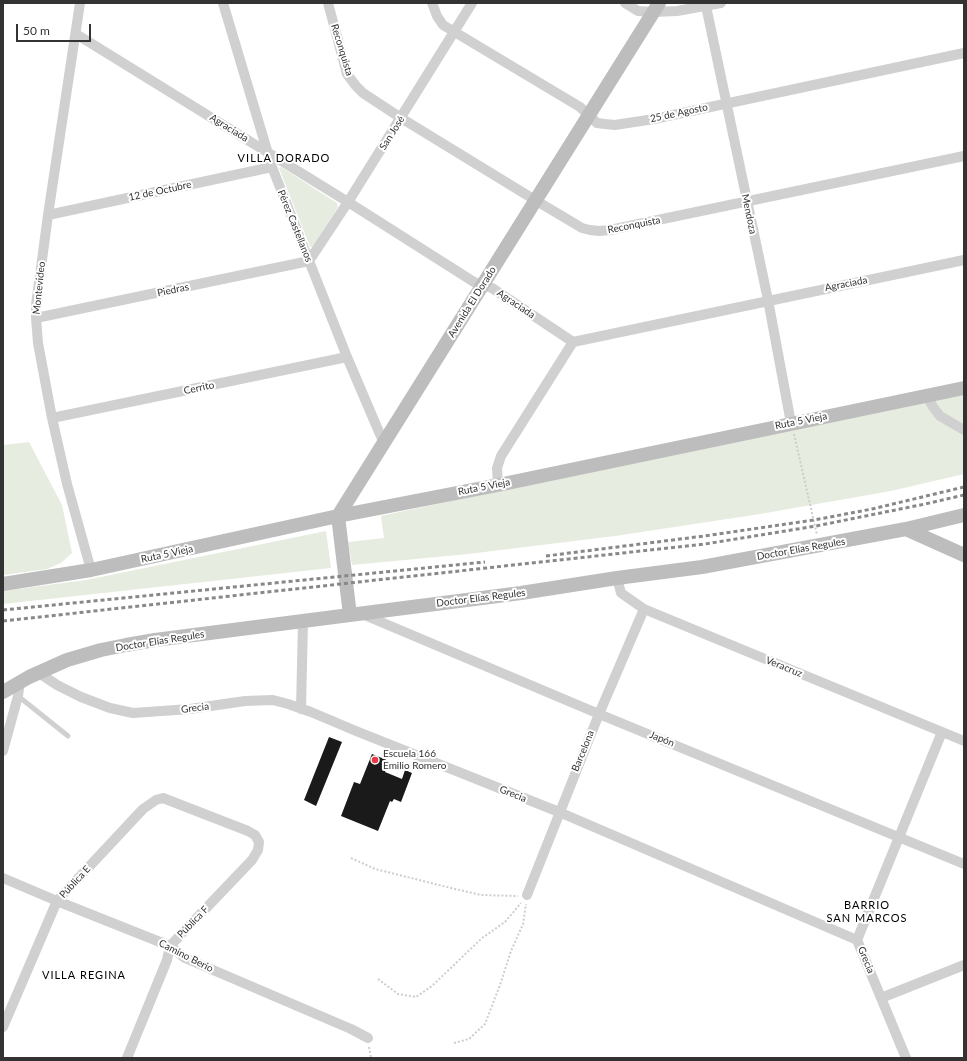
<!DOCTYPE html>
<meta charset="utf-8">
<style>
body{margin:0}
#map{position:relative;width:967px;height:1061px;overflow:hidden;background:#fff;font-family:Lato,sans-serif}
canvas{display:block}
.frame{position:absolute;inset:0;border:4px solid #333;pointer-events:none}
.scale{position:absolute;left:16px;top:24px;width:75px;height:18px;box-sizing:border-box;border:2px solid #333;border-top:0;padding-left:5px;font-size:12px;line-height:14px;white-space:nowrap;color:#333;-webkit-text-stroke:3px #fff;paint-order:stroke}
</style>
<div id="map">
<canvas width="967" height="1061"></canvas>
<div class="frame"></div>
<div class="scale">50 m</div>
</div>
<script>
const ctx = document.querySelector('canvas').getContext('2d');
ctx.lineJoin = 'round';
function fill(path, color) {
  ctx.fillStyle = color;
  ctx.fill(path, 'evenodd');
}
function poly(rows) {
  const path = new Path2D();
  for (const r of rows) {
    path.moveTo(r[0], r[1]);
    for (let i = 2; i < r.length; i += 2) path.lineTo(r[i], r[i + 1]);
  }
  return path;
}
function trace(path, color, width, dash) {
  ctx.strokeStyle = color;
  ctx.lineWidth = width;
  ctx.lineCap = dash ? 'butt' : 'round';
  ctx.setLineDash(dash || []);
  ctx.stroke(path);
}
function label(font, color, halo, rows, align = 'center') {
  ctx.font = font + ' Lato,sans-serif';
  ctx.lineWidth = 4;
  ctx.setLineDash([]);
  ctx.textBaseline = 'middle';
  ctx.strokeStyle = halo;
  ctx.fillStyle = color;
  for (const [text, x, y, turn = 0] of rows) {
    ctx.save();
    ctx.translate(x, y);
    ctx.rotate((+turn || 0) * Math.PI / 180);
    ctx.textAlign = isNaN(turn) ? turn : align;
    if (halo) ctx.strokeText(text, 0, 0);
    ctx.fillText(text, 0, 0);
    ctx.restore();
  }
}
const green = poly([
 [281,167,337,203,338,207,313,247,310,247,279,168],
 [964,390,964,474,891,491,760,514,615,536,468,554,352,565,348,542,384,538,381,516],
 [29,442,62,505,72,553,61,563,47,569,3,575,3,445],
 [326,531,331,568,3,604,3,591,86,580]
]);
const building = poly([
 [329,737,342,742,316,806,304,800],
 [372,754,389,761,385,772,402,779,405,770,412,773,401,802,394,799,392,802,390,801,378,831,341,816,354,782,360,784]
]);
const path = poly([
 [794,434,817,535],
 [351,858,375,869,451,888,481,895,518,896],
 [378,979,398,994,416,997,432,986,482,938,505,922,521,903],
 [454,1043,469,1039,485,1024,500,985,511,951,523,924,526,904],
 [369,1047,371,1058]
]);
const lane = poly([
 [18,696,68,736]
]);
const street = poly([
 [80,3,48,215,36,305,36,318,38,343,52,418,67,484,91,570],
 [223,3,272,167,347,357,376,425,384,443],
 [328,3,347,74,356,86,363,93,401,118,535,200,582,228,590,230,599,231,610,230,964,156],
 [432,3,437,16,443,25,580,107,597,123,605,124,615,125,654,119,964,53],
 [625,3,638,11,654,12,677,11,721,3],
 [706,6,768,300,791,423],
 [76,34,348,202,474,282,492,288,573,342,964,260],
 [48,215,272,167],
 [36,318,309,261,348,202,472,3],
 [927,396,933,407,940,416,964,430],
 [52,418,347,357],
 [498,485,497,468,501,456,573,342],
 [617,578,621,593,644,609,964,741],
 [362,614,599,714,964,864],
 [39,673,57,685,81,697,110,708,133,713,190,709,245,701,273,700,288,704,311,712,356,731,559,812,857,940,906,1058],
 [301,709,303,621],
 [3,751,18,696,20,681],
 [3,878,57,901,170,946,185,958,351,1029,368,1038],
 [527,895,599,714,644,609],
 [857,940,942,732],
 [881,998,964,965],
 [3,1027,57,901,143,809,156,800,163,798,248,831,255,835,259,842,258,850,252,860,170,946,167,960,127,1058]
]);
const secondary = poly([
 [906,529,964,555],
 [3,584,91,570,338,516,498,485,964,388],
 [350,615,338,516,659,3],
 [3,692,29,677,67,660,101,650,126,645,155,640,521,593,617,578,702,567,906,529,964,515]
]);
const rail = poly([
 [546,556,704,536,814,520,872,509,964,487],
 [3,610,485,562],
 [3,621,705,544,816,526,925,504,964,495]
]);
const markers = [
 [375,760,4,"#e63946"]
];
const streetNames = [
 ["Reconquista",342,50,73],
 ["25 de Agosto",679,113,-12],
 ["Agraciada",229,128,32],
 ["San José",392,133,-58],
 ["12 de Octubre",160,191,-12],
 ["Mendoza",749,214,78],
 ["Reconquista",634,225,-11],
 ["Pérez Castellanos",295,226,68],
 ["Agraciada",846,284,-11],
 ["Montevideo",39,288,-84],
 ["Piedras",173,290,-12],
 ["Avenida El Dorado",472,302,-58],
 ["Agraciada",516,304,34],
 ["Cerrito",199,388,-12],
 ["Ruta 5 Vieja",801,421,-11],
 ["Ruta 5 Vieja",484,487,-11],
 ["Doctor Elías Regules",801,549,-10],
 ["Ruta 5 Vieja",167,554,-12],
 ["Doctor Elías Regules",481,598,-7],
 ["Doctor Elías Regules",160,641,-9],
 ["Veracruz",784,667,22],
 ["Grecia",195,708,-7],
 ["Japón",662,739,22],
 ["Barcelona",583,751,-68],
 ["Grecia",513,794,22],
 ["Pública E",75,882,-47],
 ["Pública F",193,922,-46],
 ["Camino Berio",186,956,27],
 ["Grecia",866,960,68]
];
const poiNames = [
 ["Escuela 166",383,754],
 ["Emilio Romero",383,766]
];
const neighbourhoodNames = [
 ["VILLA DORADO",284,158],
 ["BARRIO",867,905],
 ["SAN MARCOS",867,918],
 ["VILLA REGINA",84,975]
];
fill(green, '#e6ecdf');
fill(building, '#1a1a1a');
trace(path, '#cdcdcd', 2, [2, 2]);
trace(lane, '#d0d0d0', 5);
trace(street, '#d0d0d0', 10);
trace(secondary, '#bdbdbd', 14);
trace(rail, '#888', 3, [4, 3]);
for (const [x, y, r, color] of markers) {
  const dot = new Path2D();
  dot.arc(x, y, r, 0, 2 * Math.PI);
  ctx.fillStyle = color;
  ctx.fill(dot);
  trace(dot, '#fff', 1.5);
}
label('10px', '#333', '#fff', streetNames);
label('10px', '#333', '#fff', poiNames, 'left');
ctx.letterSpacing = '1px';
label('11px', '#000', '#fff', neighbourhoodNames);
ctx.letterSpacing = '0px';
</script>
